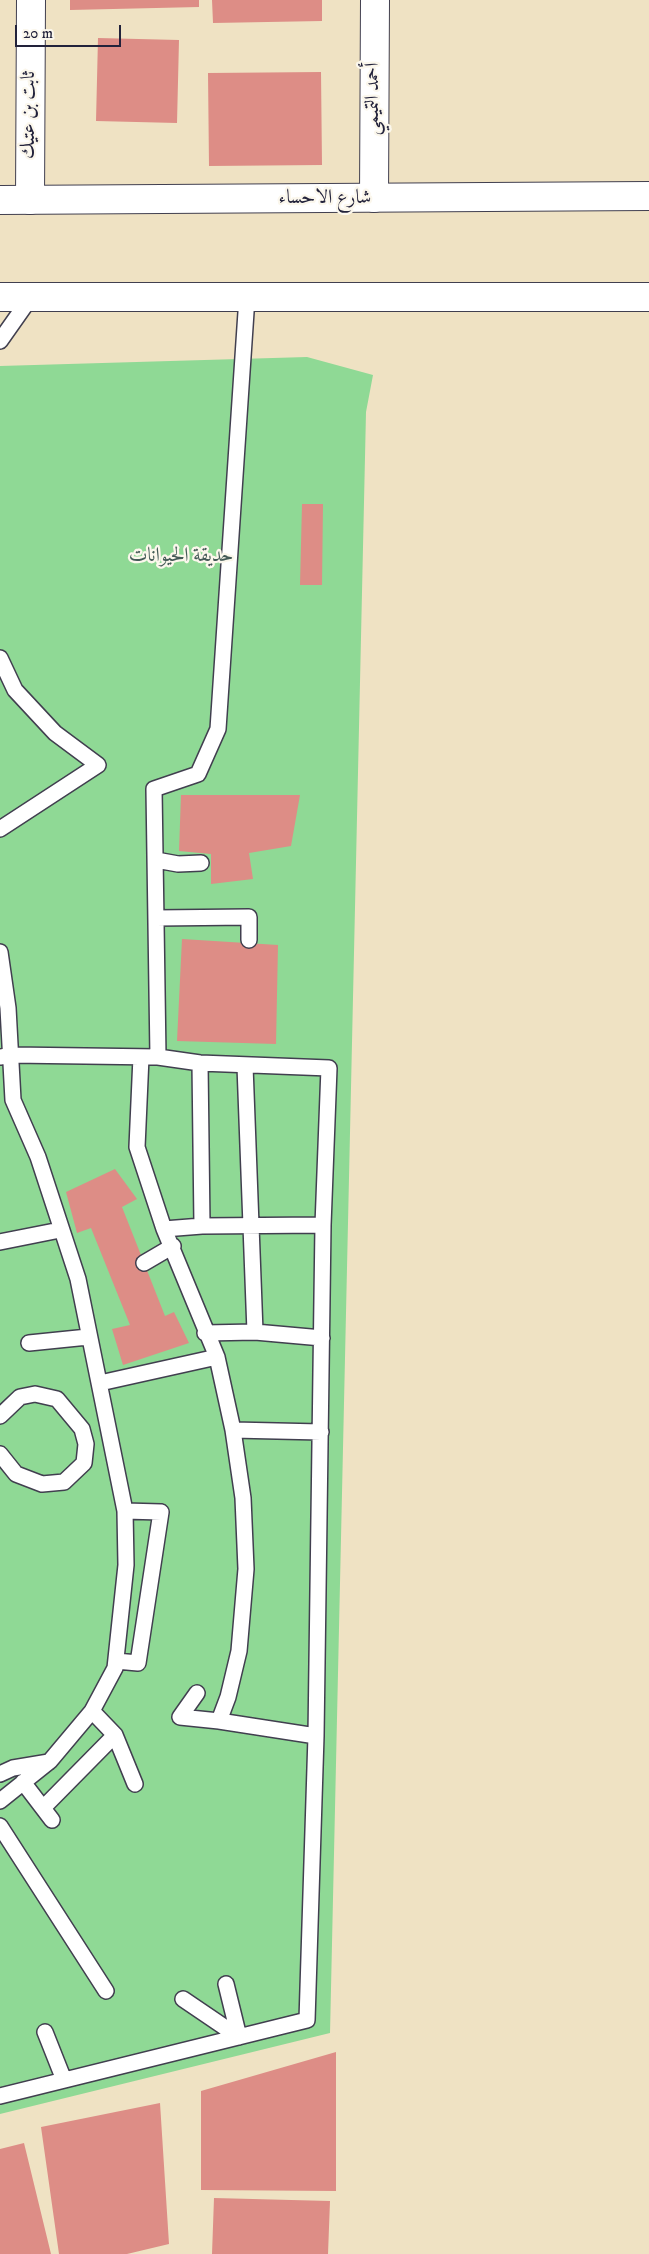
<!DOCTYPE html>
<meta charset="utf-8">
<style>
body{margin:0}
#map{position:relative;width:649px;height:2254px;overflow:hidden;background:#efe2c3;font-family:"IM FELL DW Pica",serif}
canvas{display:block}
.scale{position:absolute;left:15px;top:25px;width:106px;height:22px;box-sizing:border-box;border:2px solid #22223b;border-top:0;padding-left:6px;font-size:15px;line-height:18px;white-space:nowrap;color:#22223b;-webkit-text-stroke:4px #fbf7ec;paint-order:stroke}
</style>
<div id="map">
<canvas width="649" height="2254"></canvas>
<div class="scale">20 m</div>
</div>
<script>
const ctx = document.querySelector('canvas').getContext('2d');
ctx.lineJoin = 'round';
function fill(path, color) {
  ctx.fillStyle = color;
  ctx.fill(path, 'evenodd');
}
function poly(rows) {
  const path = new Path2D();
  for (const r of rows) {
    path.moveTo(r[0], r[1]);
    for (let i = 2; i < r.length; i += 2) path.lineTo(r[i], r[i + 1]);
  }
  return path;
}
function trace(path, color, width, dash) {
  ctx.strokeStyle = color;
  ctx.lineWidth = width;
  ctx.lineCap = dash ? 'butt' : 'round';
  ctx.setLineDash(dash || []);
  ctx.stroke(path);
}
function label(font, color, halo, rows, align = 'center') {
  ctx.font = font + ' "IM FELL DW Pica",Amiri,serif';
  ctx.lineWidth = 4.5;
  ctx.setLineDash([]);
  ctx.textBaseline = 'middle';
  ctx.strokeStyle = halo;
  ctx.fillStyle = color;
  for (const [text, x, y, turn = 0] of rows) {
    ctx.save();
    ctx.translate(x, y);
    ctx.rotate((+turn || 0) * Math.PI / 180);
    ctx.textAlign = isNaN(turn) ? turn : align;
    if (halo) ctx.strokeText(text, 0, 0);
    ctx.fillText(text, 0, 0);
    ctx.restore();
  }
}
const green = poly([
 [307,357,373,375,366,412,330,2033,0,2114,0,366]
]);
const building = poly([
 [70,0,199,0,199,7,70,10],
 [212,0,322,0,322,21,213,23],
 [98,38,179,40,177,123,96,121],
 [321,72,322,165,209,166,208,73],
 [302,504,323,504,322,585,300,585],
 [181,795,300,795,291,846,249,853,253,879,211,884,211,854,179,851],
 [182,939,278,945,276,1044,177,1041],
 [115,1169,137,1199,122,1207,165,1316,174,1312,189,1343,123,1365,112,1329,130,1325,91,1228,77,1233,66,1192],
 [336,2052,336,2191,201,2190,201,2091],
 [160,2103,169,2244,127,2254,59,2254,41,2127],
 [24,2143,51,2254,0,2254,0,2149],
 [214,2198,330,2201,328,2254,212,2254]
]);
const service = poly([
 [0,341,31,297],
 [0,658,15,690,55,733,98,765,0,829],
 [156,860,178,864,201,863],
 [156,918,249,917,249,940],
 [0,952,8,1008,13,1100,38,1157,78,1279,125,1511,126,1565,115,1668,92,1711,50,1761,0,1801],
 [0,1057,12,1055,158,1057,154,789,198,774,218,729,247,297],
 [200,1063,202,1226],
 [245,1066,255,1332],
 [164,1229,202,1226,323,1225],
 [0,1242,60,1230],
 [144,1263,173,1246],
 [205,1333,255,1332,322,1338],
 [29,1343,88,1337],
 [100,1383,217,1357,164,1229,137,1147,141,1057],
 [0,1416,20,1397,35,1394,57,1399,82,1429,86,1444,84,1463,64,1482,42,1484,16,1474,0,1454],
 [233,1430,321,1432],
 [116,1661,138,1663,161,1512,125,1511],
 [197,1693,180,1717,219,1721,228,1697,239,1651,246,1569,243,1498,233,1430,217,1357],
 [92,1711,115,1735,135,1784],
 [219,1721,316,1736],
 [0,1774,13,1768,49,1762],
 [23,1782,52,1820],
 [43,1808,115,1735],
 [0,1826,106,1991],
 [226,1984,239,2037],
 [183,1999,239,2037],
 [45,2032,64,2080],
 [0,2096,307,2020,316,1736,323,1225,329,1068,200,1063,158,1057]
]);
const minor = poly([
 [374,198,375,0],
 [30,200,31,0]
]);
const secondary = poly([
 [0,200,649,196],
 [0,297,649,297]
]);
const streetNames = [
 ["أحمد التميمي",374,99,-90],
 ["ثابت بن عتيك",30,115,-90],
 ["شارع الاحساء",325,199]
];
const parkNames = [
 ["حديقة الحيوانات",181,557]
];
fill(green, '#8fd995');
fill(building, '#dd8d86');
trace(service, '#413f4f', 18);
trace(minor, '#413f4f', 30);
trace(secondary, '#413f4f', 30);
trace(service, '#fff', 15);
trace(minor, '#fff', 28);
trace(secondary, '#fff', 28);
label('20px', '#22223b', '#fbf7ec', streetNames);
label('20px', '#435956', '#fbf7ec', parkNames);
</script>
